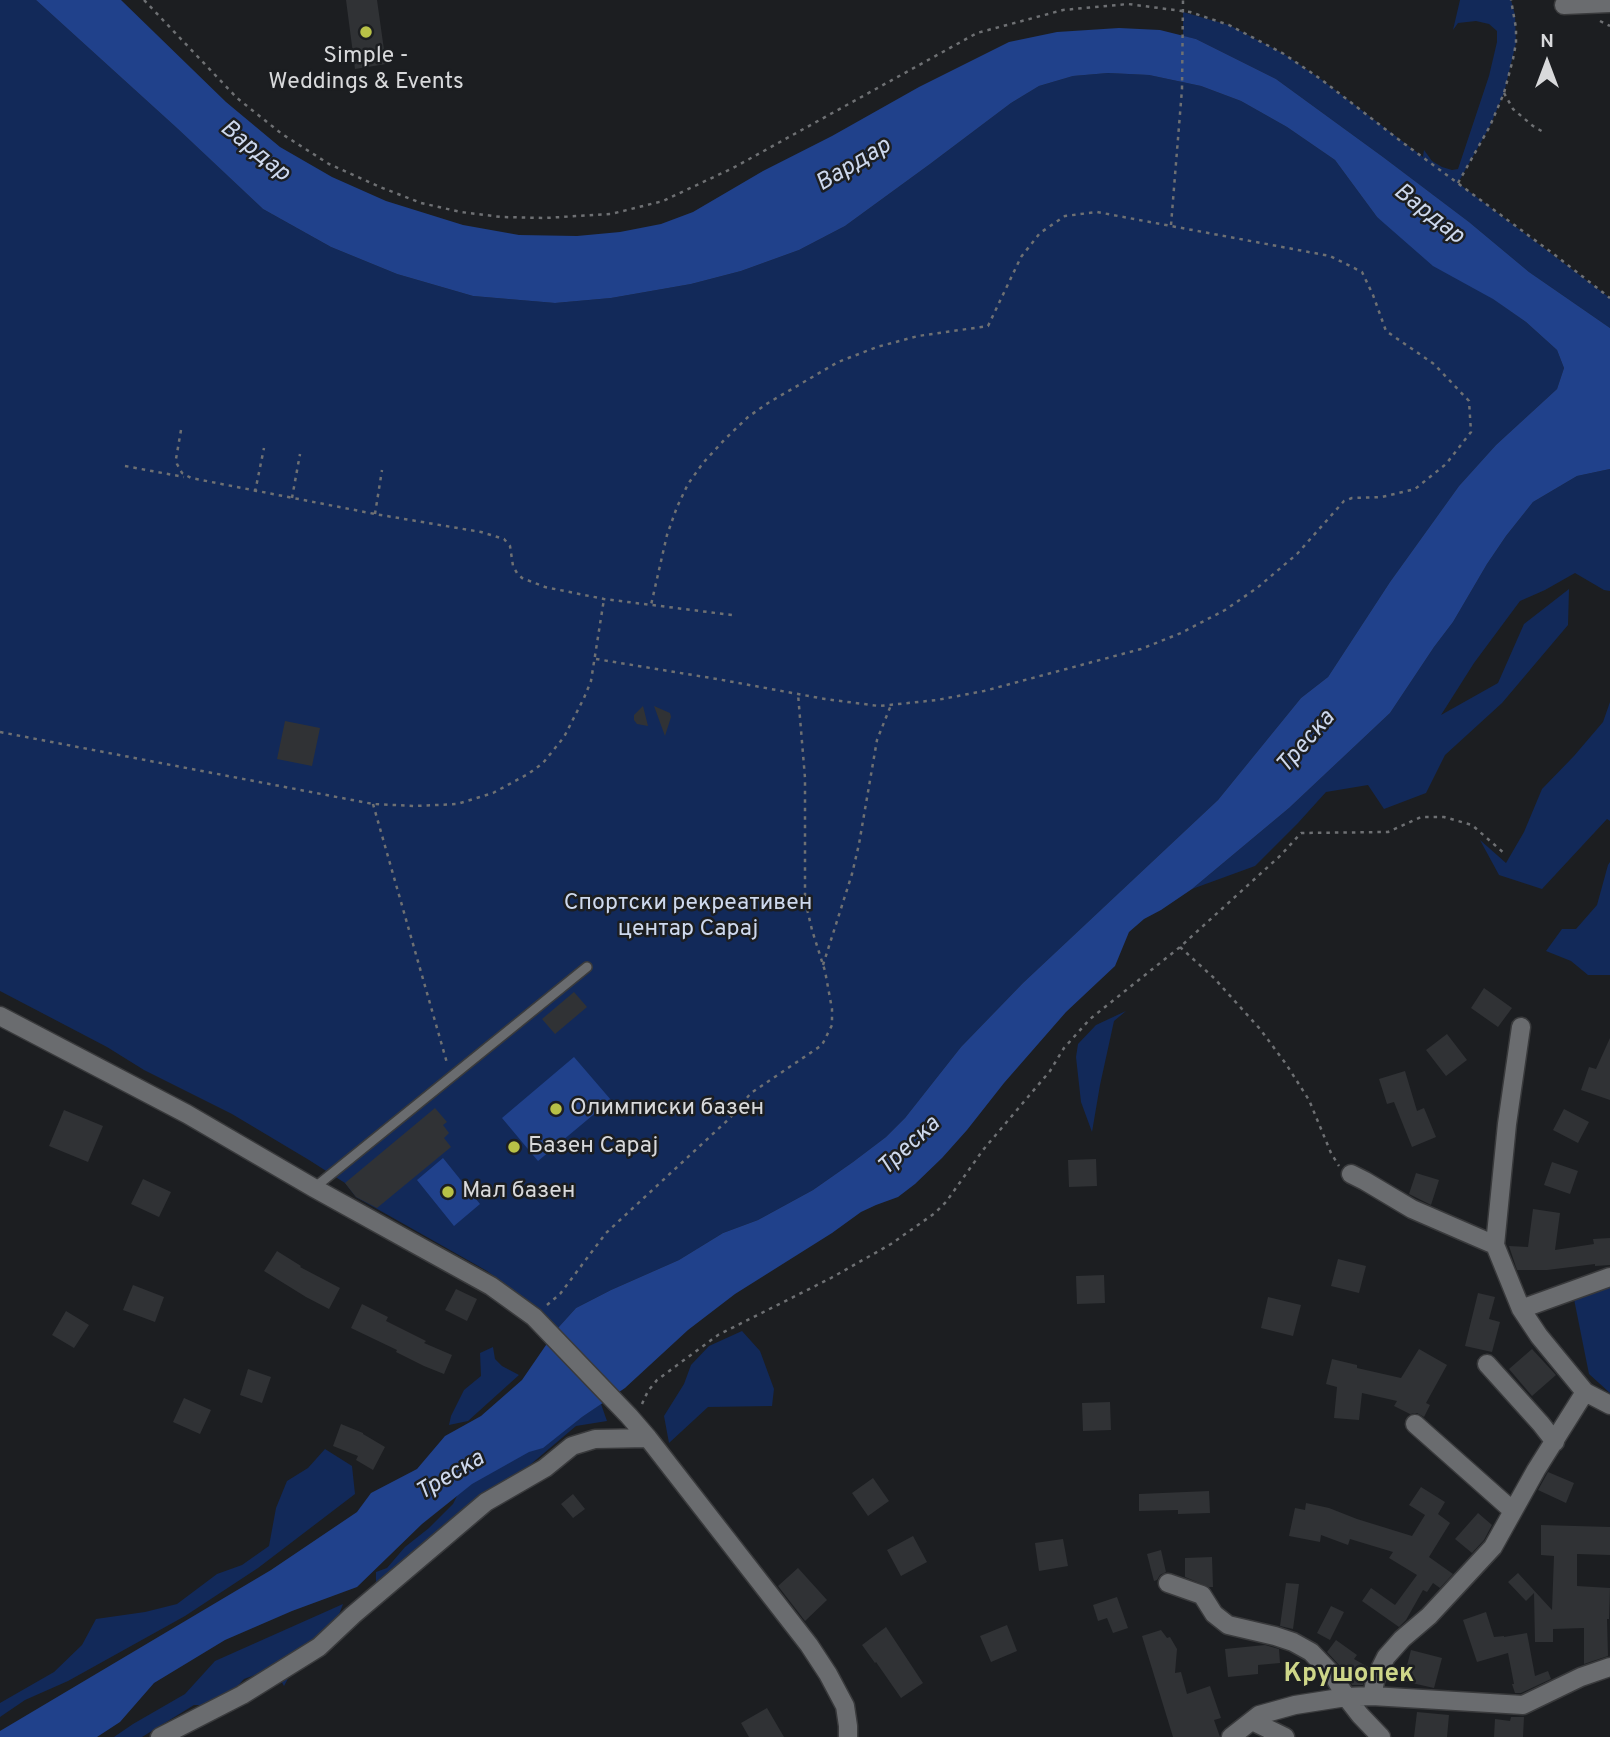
<!DOCTYPE html>
<meta charset="utf-8">
<style>
body{margin:0}
#map{position:relative;width:1610px;height:1737px;overflow:hidden;background:#1c1e21;font-family:Overpass,sans-serif}
canvas{display:block}
.north{position:absolute;left:1512px;top:28px;width:70px;height:70px;-webkit-text-stroke:5px #1c1e21;paint-order:stroke;rotate:0deg;font-size:19px;font-weight:700;line-height:28px;text-align:center;color:#d8d9db}
.north::after{content:'';display:block;margin:auto;width:24px;height:32px;background:#d8d9db;clip-path:polygon(50% 0,100% 100%,50% 72%,0 100%)}
</style>
<div id="map">
<canvas width="1610" height="1737"></canvas>
<div class="north">N</div>
</div>
<script>
const ctx = document.querySelector('canvas').getContext('2d');
ctx.lineJoin = 'round';
function fill(path, color) {
  ctx.fillStyle = color;
  ctx.fill(path, 'evenodd');
}
function poly(rows) {
  const path = new Path2D();
  for (const r of rows) {
    path.moveTo(r[0], r[1]);
    for (let i = 2; i < r.length; i += 2) path.lineTo(r[i], r[i + 1]);
  }
  return path;
}
function trace(path, color, width, dash) {
  ctx.strokeStyle = color;
  ctx.lineWidth = width;
  ctx.lineCap = dash ? 'butt' : 'round';
  ctx.setLineDash(dash || []);
  ctx.stroke(path);
}
function label(font, color, halo, rows, align = 'center') {
  ctx.font = font + ' Overpass,sans-serif';
  ctx.lineWidth = 5;
  ctx.setLineDash([]);
  ctx.textBaseline = 'middle';
  ctx.strokeStyle = halo;
  ctx.fillStyle = color;
  for (const [text, x, y, turn = 0] of rows) {
    ctx.save();
    ctx.translate(x, y);
    ctx.rotate((+turn || 0) * Math.PI / 180);
    ctx.textAlign = isNaN(turn) ? turn : align;
    if (halo) ctx.strokeText(text, 0, 0);
    ctx.fillText(text, 0, 0);
    ctx.restore();
  }
}
const green = poly([
 [0,0,36,0,178,129,263,209,331,247,397,274,473,296,555,303,611,298,691,284,741,271,799,250,845,226,930,164,1011,103,1039,86,1073,76,1108,73,1149,75,1201,86,1241,101,1287,127,1335,160,1377,217,1526,322,1557,350,1564,368,1557,389,1496,445,1459,486,1390,582,1328,677,1301,698,1218,800,1023,983,961,1047,905,1118,886,1137,853,1162,813,1190,758,1220,723,1233,679,1260,611,1290,576,1308,557,1329,530,1303,487,1271,356,1197,345,1183,309,1160,232,1114,144,1070,107,1047,0,991],
 [1460,0,1511,0,1515,15,1516,43,1504,93,1490,126,1458,183,1610,298,1610,328,1529,272,1469,222,1383,157,1276,79,1196,39,1183,36,1183,12,1229,25,1284,54,1322,80,1423,157,1424,150,1432,161,1442,167,1452,170,1458,169,1489,76,1497,42,1497,31,1489,24,1476,21,1458,23,1453,30],
 [1610,469,1610,591,1604,590,1575,573,1545,590,1520,601,1474,663,1441,715,1498,683,1524,624,1569,589,1568,625,1502,703,1445,755,1426,793,1384,809,1368,785,1326,792,1298,823,1255,866,1192,889,1289,808,1390,713,1434,647,1453,622,1487,564,1506,536,1533,502,1577,476],
 [1610,702,1610,821,1607,819,1542,889,1499,875,1480,840,1506,863,1524,832,1542,789,1574,756,1603,722],
 [1610,862,1610,975,1588,975,1571,961,1546,951,1562,929,1576,929,1597,905,1608,865],
 [1126,1011,1114,1021,1100,1085,1092,1132,1081,1102,1076,1057,1078,1044,1096,1025],
 [1610,1286,1610,1393,1589,1374,1574,1299],
 [742,1331,760,1351,774,1389,772,1406,708,1407,669,1443,664,1416,684,1384,691,1365,709,1346],
 [493,1347,495,1359,502,1366,519,1375,468,1421,449,1425,451,1416,464,1390,481,1376,480,1353],
 [601,1404,607,1421,576,1426,511,1481,467,1506,442,1526,396,1571,367,1590,376,1583,376,1572,387,1568,405,1547,429,1528,453,1504,464,1482,549,1439],
 [325,1449,352,1466,355,1494,258,1568,185,1616,68,1681,25,1700,0,1717,0,1703,54,1672,82,1645,96,1619,145,1612,177,1604,217,1574,242,1565,269,1546,276,1508,287,1481,308,1468],
 [343,1604,335,1625,298,1660,284,1686,274,1668,244,1679,220,1705,194,1705,142,1737,114,1737,133,1724,185,1694,215,1661]
]);
const water = poly([
 [36,0,121,0,226,102,280,147,332,177,386,201,463,225,519,235,577,236,620,232,661,224,693,212,763,171,832,136,919,87,1009,42,1057,32,1119,28,1160,30,1196,39,1276,79,1383,157,1469,222,1529,272,1610,328,1610,469,1577,476,1533,502,1506,536,1487,564,1453,622,1434,647,1390,713,1289,808,1192,889,1161,910,1144,919,1129,932,1115,966,1066,1012,1004,1083,967,1130,942,1158,915,1184,898,1197,876,1205,861,1212,832,1233,735,1294,688,1330,625,1388,582,1417,543,1448,529,1452,472,1484,422,1524,357,1587,292,1611,225,1640,154,1683,120,1722,97,1737,0,1737,0,1731,271,1570,357,1512,371,1493,417,1469,445,1436,481,1416,522,1380,557,1329,576,1308,611,1290,679,1260,723,1233,758,1220,813,1190,853,1162,886,1137,905,1118,961,1047,1023,983,1218,800,1301,698,1328,677,1390,582,1459,486,1496,445,1557,389,1564,368,1557,350,1526,322,1493,299,1433,266,1377,217,1335,160,1287,127,1241,101,1201,86,1149,75,1108,73,1073,76,1039,86,1011,103,930,164,845,226,799,250,741,271,691,284,611,298,555,303,473,296,397,274,331,247,263,209,178,129],
 [574,1057,611,1100,538,1161,502,1118],
 [443,1158,480,1204,454,1226,417,1180]
]);
const building = poly([
 [346,0,377,0,386,64,355,69],
 [643,706,648,726,637,724,634,720,634,715],
 [654,706,670,713,671,717,665,736],
 [285,721,320,728,312,766,277,759],
 [1484,988,1512,1008,1498,1027,1471,1008],
 [574,992,587,1007,555,1034,542,1019],
 [1447,1034,1467,1060,1446,1076,1426,1050],
 [1610,1038,1610,1100,1581,1090,1589,1067,1596,1069],
 [1405,1071,1417,1111,1424,1108,1436,1137,1412,1147,1394,1102,1387,1104,1379,1079],
 [435,1108,447,1122,443,1125,449,1133,444,1138,451,1147,377,1208,356,1197,345,1183],
 [1564,1109,1589,1122,1578,1143,1553,1130],
 [64,1110,103,1126,88,1162,49,1146],
 [1096,1159,1097,1186,1069,1187,1068,1160],
 [1552,1162,1578,1171,1570,1194,1544,1185],
 [1416,1173,1439,1180,1431,1205,1409,1194],
 [143,1179,171,1192,159,1217,131,1204],
 [1533,1209,1560,1213,1555,1250,1594,1244,1593,1239,1610,1238,1610,1265,1595,1266,1595,1264,1547,1270,1517,1270,1509,1246,1528,1247],
 [277,1251,301,1266,300,1267,340,1288,329,1309,306,1297,264,1271],
 [1338,1259,1366,1266,1359,1293,1331,1286],
 [1104,1275,1105,1303,1077,1304,1076,1276],
 [133,1285,164,1297,155,1322,123,1310],
 [456,1289,477,1299,467,1321,445,1310],
 [1478,1293,1495,1297,1489,1319,1500,1322,1492,1352,1465,1346],
 [1268,1297,1301,1305,1293,1336,1261,1328],
 [362,1304,388,1317,386,1321,426,1341,424,1343,452,1355,444,1374,424,1366,396,1352,397,1350,351,1328],
 [66,1311,89,1325,74,1348,52,1335],
 [1419,1349,1447,1365,1426,1403,1430,1405,1424,1417,1417,1413,1410,1414,1394,1406,1397,1401,1362,1393,1359,1420,1334,1418,1337,1387,1326,1384,1332,1359,1357,1365,1357,1368,1401,1378],
 [1532,1349,1556,1375,1532,1396,1509,1369],
 [248,1369,271,1377,262,1403,240,1395],
 [184,1398,211,1410,200,1434,173,1422],
 [1110,1402,1111,1430,1083,1431,1082,1403],
 [341,1424,363,1433,363,1434,385,1447,373,1470,356,1460,358,1456,333,1446],
 [1548,1472,1574,1483,1566,1503,1538,1490],
 [873,1478,889,1501,868,1516,852,1493],
 [1421,1487,1445,1502,1438,1514,1450,1523,1429,1557,1453,1574,1440,1588,1433,1583,1427,1592,1423,1590,1406,1620,1399,1627,1362,1601,1371,1588,1395,1605,1417,1575,1389,1558,1393,1552,1350,1539,1348,1545,1321,1535,1320,1542,1289,1536,1295,1508,1305,1510,1306,1503,1329,1508,1357,1519,1412,1536,1425,1515,1409,1505],
 [1209,1491,1210,1513,1178,1514,1178,1510,1139,1511,1139,1494],
 [573,1494,585,1509,573,1518,561,1504],
 [1478,1513,1492,1525,1484,1540,1472,1553,1455,1539],
 [1541,1525,1610,1527,1610,1555,1577,1554,1577,1586,1610,1588,1609,1619,1607,1619,1608,1656,1584,1664,1584,1628,1553,1629,1553,1642,1535,1642,1534,1593,1526,1601,1508,1582,1518,1573,1552,1610,1554,1556,1541,1555],
 [913,1536,927,1562,901,1576,887,1550],
 [1063,1539,1068,1566,1039,1571,1035,1543],
 [1161,1550,1166,1572,1160,1575,1157,1580,1154,1581,1147,1554],
 [1212,1557,1213,1587,1209,1587,1185,1577,1185,1558],
 [798,1568,827,1600,805,1621,778,1586],
 [1286,1583,1299,1584,1293,1629,1280,1626],
 [1117,1597,1128,1628,1113,1633,1107,1618,1098,1621,1093,1605],
 [1331,1606,1344,1612,1330,1640,1317,1633],
 [1486,1612,1494,1637,1504,1636,1504,1637,1527,1633,1535,1676,1548,1671,1551,1679,1521,1693,1515,1693,1512,1684,1514,1684,1508,1653,1477,1662,1463,1620],
 [1007,1625,1017,1651,991,1662,980,1636],
 [886,1627,923,1683,901,1698,876,1662,875,1663,862,1645],
 [1161,1630,1167,1638,1170,1637,1177,1649,1175,1673,1181,1672,1187,1694,1210,1686,1221,1718,1214,1720,1220,1737,1173,1737,1142,1636],
 [1336,1640,1357,1655,1354,1659,1368,1667,1363,1685,1352,1685,1341,1667,1327,1652],
 [1265,1645,1279,1649,1280,1663,1258,1665,1258,1674,1228,1677,1225,1649],
 [1411,1650,1442,1658,1434,1688,1403,1681],
 [767,1708,784,1737,749,1737,741,1723],
 [1417,1712,1449,1715,1447,1737,1414,1737],
 [1511,1717,1524,1717,1523,1737,1494,1737,1495,1719,1510,1721]
]);
const path = poly([
 [144,0,237,98,282,134,329,164,380,187,421,203,461,212,501,217,545,218,611,214,663,201,733,168,977,33,1063,10,1128,4,1190,12,1229,25,1284,54,1322,80,1398,139,1555,255,1610,298],
 [1600,21,1610,26],
 [1504,93,1513,109,1533,126,1545,133],
 [1458,183,1490,126,1504,93,1513,59,1516,43,1516,28,1511,0],
 [1171,225,1182,89],
 [181,430,176,459,177,464,182,473,191,478,375,514,481,532,504,539,510,546,513,566,517,573,522,578,545,587,604,599,732,615],
 [125,466,184,477],
 [255,492,264,448],
 [292,498,300,454],
 [375,514,382,470],
 [596,659,717,679,825,699,879,706,937,700,984,691,1141,649,1181,633,1225,610,1257,588,1297,554,1344,501,1352,498,1382,497,1415,489,1446,464,1471,432,1469,401,1434,364,1386,331,1373,295,1362,272,1330,256,1097,212,1065,216,1040,233,1021,257,988,326,918,336,877,347,838,362,768,403,748,417,725,439,703,463,688,484,677,507,667,535,651,605],
 [0,732,373,804,415,806,457,804,493,793,528,774,543,763,564,737,584,698,591,681,604,599],
 [373,804,447,1063],
 [1180,947,1214,978,1260,1029,1286,1064,1309,1100,1331,1153,1339,1166],
 [823,965,852,874,859,844,877,740,891,705],
 [547,1305,560,1294,606,1233,730,1118,751,1093,822,1045,832,1025,832,1009,825,971,812,930,805,900,805,778,798,694],
 [642,1404,648,1391,657,1380,718,1335,831,1278,891,1244,935,1213,946,1202,983,1150,1050,1071,1064,1048,1090,1019,1180,947,1281,855,1301,833,1388,832,1421,817,1444,817,1472,825,1505,854]
]);
const service = poly([
 [314,1188,587,967]
]);
const minor = poly([
 [1564,5,1610,3],
 [0,1016,187,1114,314,1188,491,1286,534,1317,629,1416,648,1438,809,1645,828,1674,845,1706,848,1726,848,1737],
 [1351,1174,1365,1181,1412,1209,1495,1245,1521,1309,1539,1336,1585,1392,1536,1470,1493,1547,1429,1616,1402,1639,1386,1657,1376,1677,1372,1696],
 [1495,1245,1507,1124,1521,1027],
 [1521,1309,1610,1277],
 [1487,1364,1541,1424,1555,1442],
 [1585,1392,1610,1405],
 [1415,1424,1513,1511],
 [1168,1583,1202,1595,1214,1614,1228,1625,1275,1636,1293,1642,1311,1652,1333,1675,1346,1697,1360,1715,1381,1737],
 [1252,1721,1285,1737],
 [160,1737,242,1695,319,1647,353,1615,486,1502,545,1468,572,1446,595,1439,648,1438],
 [1231,1737,1259,1715,1295,1705,1346,1697,1372,1696,1523,1705,1581,1677,1610,1667]
]);
const pathBridge = poly([
 [1182,89,1183,0]
]);
const markers = [
 [366,32,7,"#b8c147"],
 [556,1109,7,"#b8c147"],
 [514,1147,7,"#b8c147"],
 [448,1192,7,"#b8c147"]
];
const poiNames = [
 ["Simple -",366,57,"center"],
 ["Weddings & Events",366,83,"center"],
 ["Олимписки базен",570,1109],
 ["Базен Сарај",528,1147],
 ["Мал базен",462,1192]
];
const parkNames = [
 ["Спортски рекреативен",688,904],
 ["центар Сарај",688,930]
];
const waterNames = [
 ["Вардар",254,152,39],
 ["Вардар",854,166,-31],
 ["Вардар",1428,215,38],
 ["Треска",1307,743,-49],
 ["Треска",910,1147,-43],
 ["Треска",451,1477,-31]
];
const quarterNames = [
 ["Крушопек",1349,1676]
];
fill(green, '#122959');
fill(water, '#20418b');
fill(building, '#303235');
trace(service, '#393a3c', 12);
trace(minor, '#393a3c', 21);
trace(path, '#6e7073', 2.5, [3.5, 5]);
trace(service, '#6a6c6f', 9);
trace(minor, '#6a6c6f', 18);
trace(pathBridge, '#6e7073', 2.5, [3.5, 5]);
for (const [x, y, r, color] of markers) {
  const dot = new Path2D();
  dot.arc(x, y, r, 0, 2 * Math.PI);
  ctx.fillStyle = color;
  ctx.fill(dot);
  trace(dot, '#1c1e21', 2.5);
}
label('23px', '#d8d9db', '#1c1e21', poiNames, 'left');
label('23px', '#ced9ee', '#1c1e21', parkNames);
label('italic 24px', '#cdd8ed', '#1c1e21', waterNames);
label('bold 26px', '#ced689', '#1c1e21', quarterNames);
</script>
